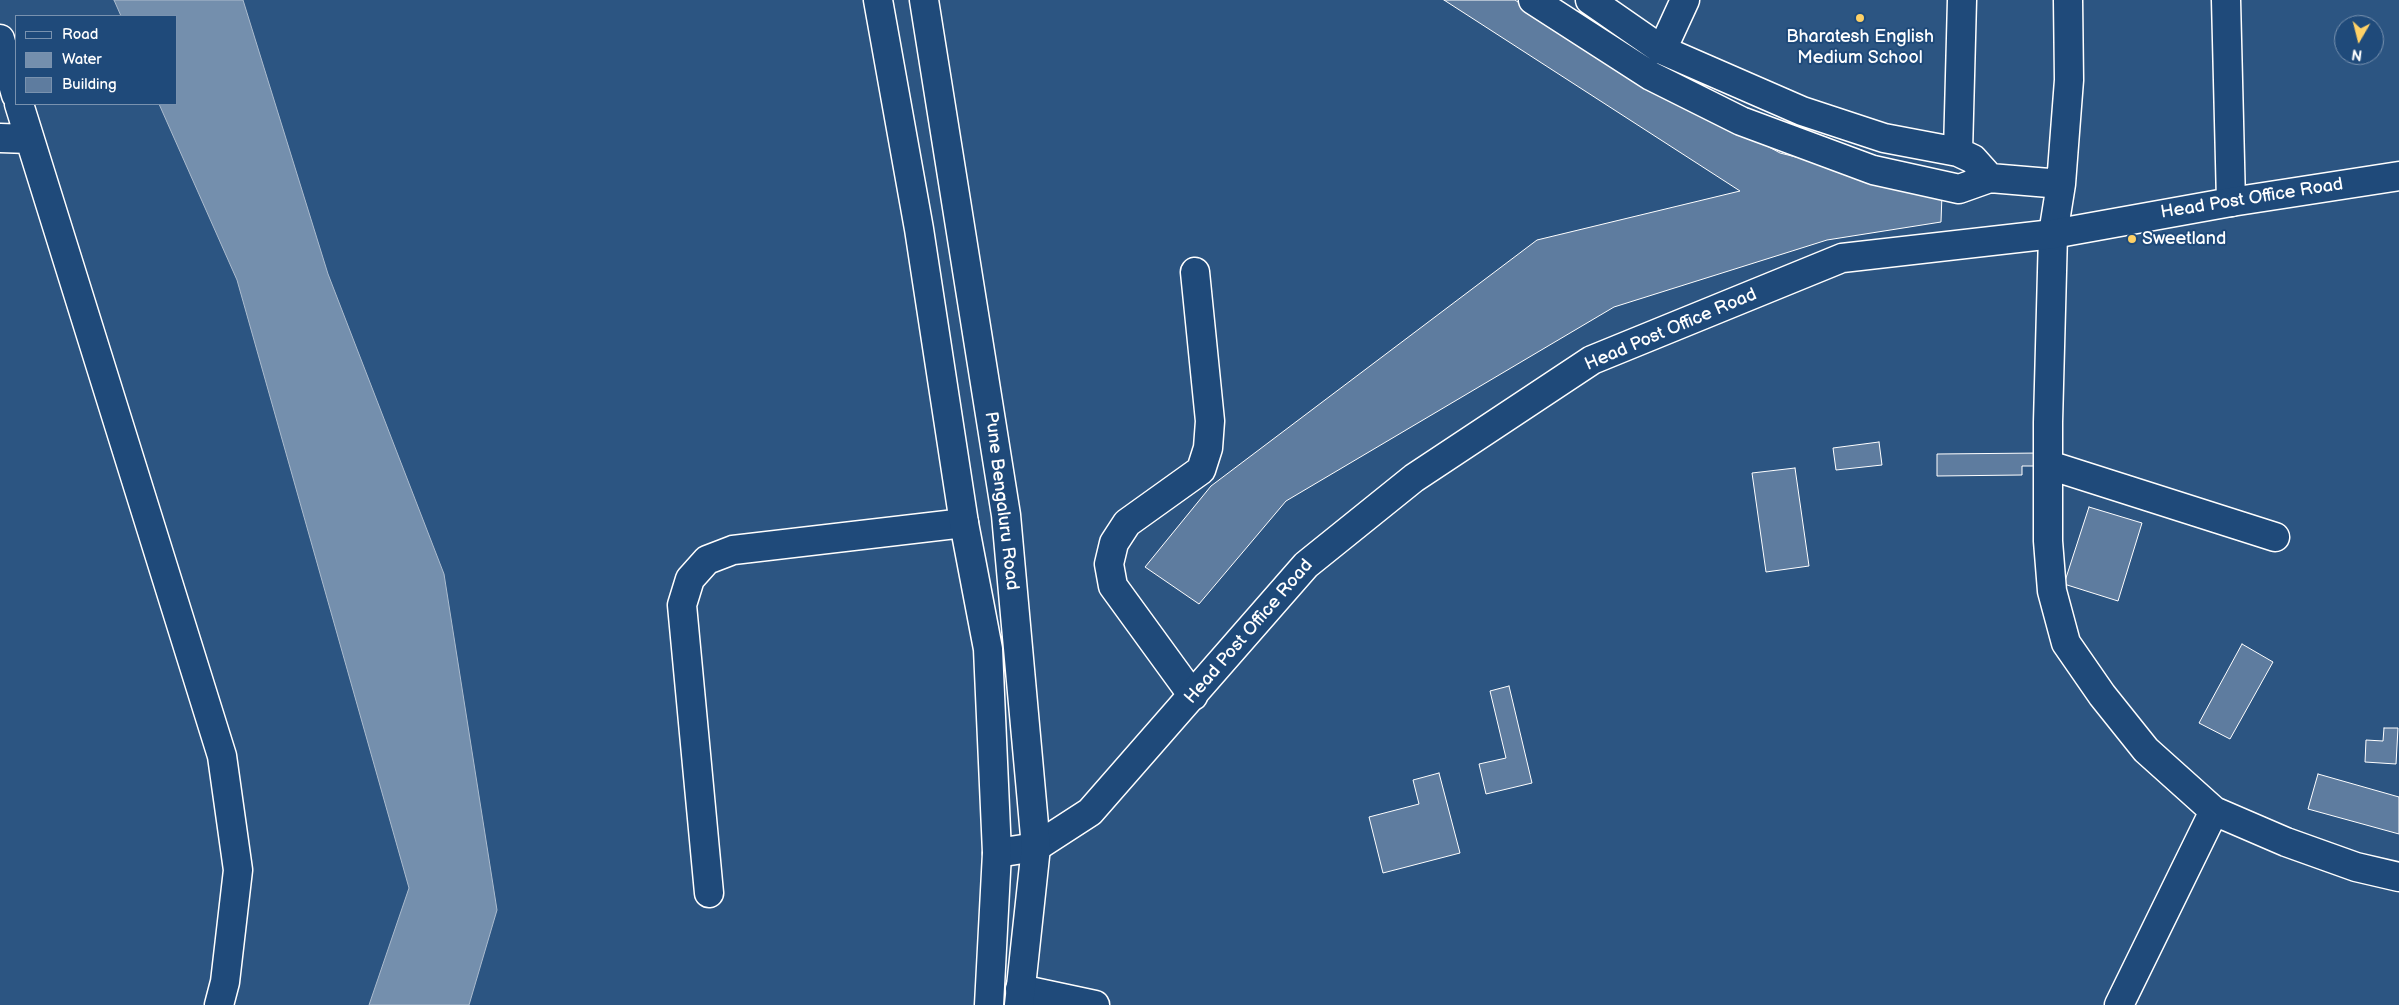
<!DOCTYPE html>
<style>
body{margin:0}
#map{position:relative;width:2399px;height:1005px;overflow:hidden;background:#2c5582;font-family:"Balsamiq Sans",sans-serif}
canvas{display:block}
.legend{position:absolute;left:15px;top:15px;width:162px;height:90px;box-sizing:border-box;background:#1f4a7a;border:1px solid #7992af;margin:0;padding:6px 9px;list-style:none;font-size:15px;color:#fff}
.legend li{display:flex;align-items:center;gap:10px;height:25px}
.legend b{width:25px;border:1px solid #7992af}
.north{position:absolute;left:2334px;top:15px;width:50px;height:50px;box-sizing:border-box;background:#1f4a7a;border:1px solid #7992af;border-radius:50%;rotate:188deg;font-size:14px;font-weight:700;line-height:20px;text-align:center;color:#fff}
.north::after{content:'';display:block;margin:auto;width:18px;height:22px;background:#ffd166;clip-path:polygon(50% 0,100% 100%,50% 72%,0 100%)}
</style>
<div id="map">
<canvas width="2399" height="1005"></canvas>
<ul class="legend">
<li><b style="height:6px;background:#1f4a7a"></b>Road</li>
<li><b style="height:14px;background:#748fad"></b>Water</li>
<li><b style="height:14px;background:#5e7c9f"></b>Building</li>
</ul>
<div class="north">N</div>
</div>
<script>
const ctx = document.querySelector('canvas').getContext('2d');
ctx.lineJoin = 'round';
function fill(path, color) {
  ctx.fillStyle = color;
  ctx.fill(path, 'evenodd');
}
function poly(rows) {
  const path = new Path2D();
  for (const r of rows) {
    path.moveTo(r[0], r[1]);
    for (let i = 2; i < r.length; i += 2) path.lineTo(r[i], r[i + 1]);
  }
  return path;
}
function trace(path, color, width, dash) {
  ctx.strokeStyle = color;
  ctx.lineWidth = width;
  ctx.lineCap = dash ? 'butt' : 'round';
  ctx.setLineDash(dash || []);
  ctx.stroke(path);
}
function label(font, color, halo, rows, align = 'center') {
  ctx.font = font + ' "Balsamiq Sans",sans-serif';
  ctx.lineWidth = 4;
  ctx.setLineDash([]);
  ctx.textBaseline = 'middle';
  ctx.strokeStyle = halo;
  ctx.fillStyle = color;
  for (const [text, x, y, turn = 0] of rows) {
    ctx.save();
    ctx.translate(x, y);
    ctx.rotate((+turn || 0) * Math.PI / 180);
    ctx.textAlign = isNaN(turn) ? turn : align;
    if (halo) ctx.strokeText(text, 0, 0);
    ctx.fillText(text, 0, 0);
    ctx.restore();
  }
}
const water = poly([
 [114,0,243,0,328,274,444,574,497,910,469,1005,369,1005,409,888,237,280,159,104,176,104,176,16,121,16,114,0]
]);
const building = poly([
 [1444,0,1515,0,1586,47,1780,153,1942,194,1941,222,1827,240,1614,307,1286,501,1199,604,1145,567,1211,486,1537,240,1740,191,1444,0],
 [1879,442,1882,465,1836,470,1833,448,1879,442],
 [2041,453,2041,466,2022,466,2022,475,1937,476,1937,454,2041,453],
 [1795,468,1809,566,1766,572,1752,473,1795,468],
 [2089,507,2142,523,2118,601,2064,584,2089,507],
 [2242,644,2273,662,2230,739,2199,723,2242,644],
 [1509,686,1532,783,1486,794,1479,764,1506,758,1490,691,1509,686],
 [2384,728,2398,728,2396,764,2365,762,2366,740,2383,741,2384,728],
 [1439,773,1460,853,1383,873,1369,817,1419,804,1413,780,1439,773],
 [2318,774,2399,797,2399,834,2308,809,2318,774]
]);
const minor = poly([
 [1533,0,1651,76,1741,121,1873,170,1959,189,1990,178,2061,184],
 [1590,0,1662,50,1802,111,1884,138,1958,152,1973,159,1990,178],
 [2068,0,2069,80,2061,184,2053,234,2048,422,2048,541,2052,591,2066,643,2102,695,2146,750,2214,811,2286,842,2356,867,2399,877],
 [2226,0,2231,202],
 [0,39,16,95],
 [1662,50,1685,0],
 [19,104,222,756,238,870,225,982,219,1005],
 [0,138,29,139],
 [1958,152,1962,0],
 [2049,465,2275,537],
 [1193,696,1113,586,1109,564,1114,543,1127,523,1201,470,1208,448,1210,421,1195,272],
 [709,893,682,605,690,579,707,560,733,550,964,523],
 [1020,989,1095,1005],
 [2119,1005,2214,811]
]);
const secondary = poly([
 [997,853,1036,847,1090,812,1306,565,1414,478,1592,360,1842,258,2053,234,2231,202,2399,176]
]);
const primary = poly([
 [878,0,919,229,964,523,988,649,997,853,989,1005],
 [924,0,1006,515,1036,847,1019,1005]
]);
const markers = [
 [1860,18,5,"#ffd166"],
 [2132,239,5,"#ffd166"]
];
const poiNames = [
 ["Bharatesh English",1860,37],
 ["Medium School",1860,58],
 ["Sweetland",2142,239,"left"]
];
const streetNames = [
 ["Head Post Office Road",2252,199,-9],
 ["Head Post Office Road",1671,330,-23],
 ["Pune Bengaluru Road",1001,501,83],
 ["Head Post Office Road",1249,632,-49]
];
fill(water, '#748fad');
trace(water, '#acbcce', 1);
fill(building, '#5e7c9f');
trace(building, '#fff', 1);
trace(minor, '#fff', 31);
trace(secondary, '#fff', 31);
trace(primary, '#fff', 31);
trace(minor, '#1f4a7a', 28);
trace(secondary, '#1f4a7a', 28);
trace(primary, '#1f4a7a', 28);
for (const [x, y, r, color] of markers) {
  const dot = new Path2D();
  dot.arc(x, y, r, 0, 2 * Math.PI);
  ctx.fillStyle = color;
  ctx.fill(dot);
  trace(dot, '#1f4a7a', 2);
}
label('18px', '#fff', '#1f4a7a', poiNames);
label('18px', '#fff', '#1f4a7a', streetNames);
</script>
